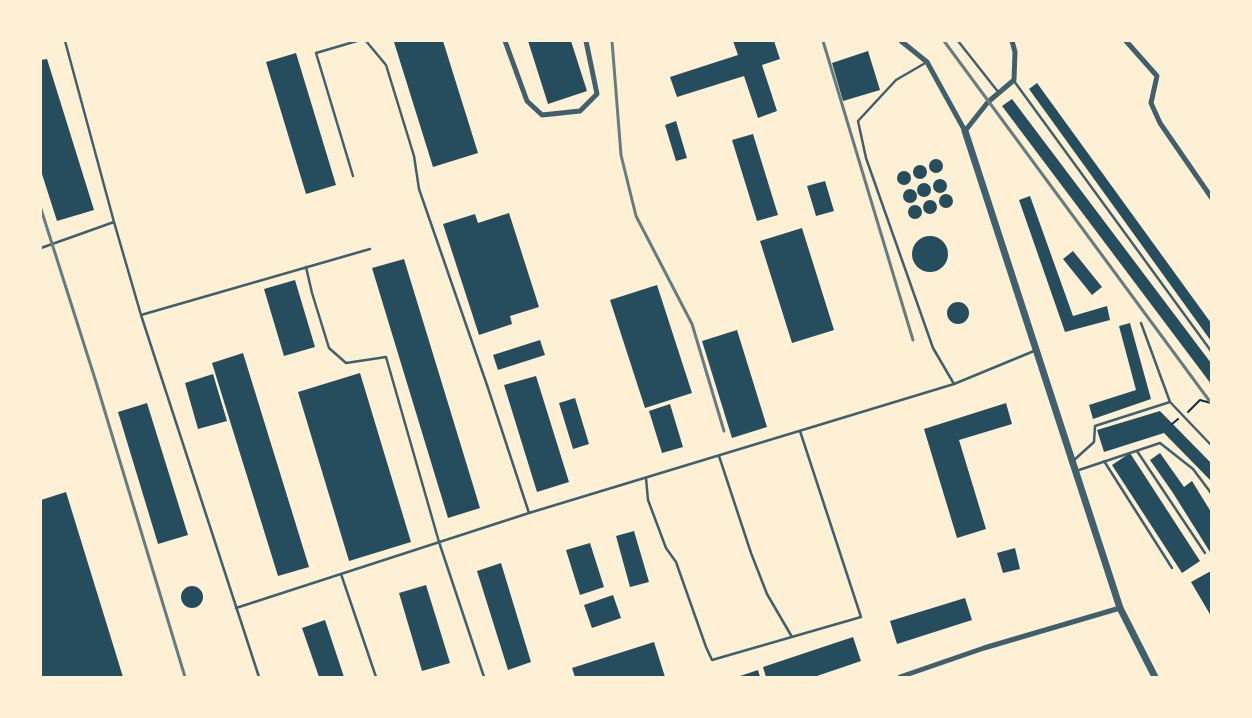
<!DOCTYPE html>
<style>
body{margin:0}
#map{position:relative;width:1252px;height:718px;overflow:hidden;background:#fdf0d5;font-family:Montserrat,sans-serif}
canvas{display:block}
.frame{position:absolute;inset:0;border:42px solid #fdf0d5;pointer-events:none}
</style>
<div id="map">
<canvas width="1252" height="718"></canvas>
<div class="frame"></div>
</div>
<script>
const ctx = document.querySelector('canvas').getContext('2d');
ctx.lineJoin = 'round';
function fill(path, color) {
  ctx.fillStyle = color;
  ctx.fill(path, 'evenodd');
}
function poly(rows) {
  const path = new Path2D();
  for (const r of rows) {
    if (r.length === 3) {
      path.moveTo(r[0] + r[2], r[1]);
      path.arc(r[0], r[1], r[2], 0, 2 * Math.PI);
      continue;
    }
    path.moveTo(r[0], r[1]);
    for (let i = 2; i < r.length; i += 2) path.lineTo(r[i], r[i + 1]);
  }
  return path;
}
function trace(path, color, width, dash) {
  ctx.strokeStyle = color;
  ctx.lineWidth = width;
  ctx.lineCap = dash ? 'butt' : 'round';
  ctx.setLineDash(dash || []);
  ctx.stroke(path);
}
const building = poly([
 [396,41,443,41,478,153,433,167,394,42],
 [528,41,571,41,587,91,548,104],
 [733,41,774,41,780,59,762,65,777,111,758,118,744,76,677,97,670,77,738,55],
 [868,51,880,90,843,101,832,63],
 [296,53,336,185,306,194,266,62],
 [47,59,94,210,57,221,41,171,41,60],
 [1037,83,1211,323,1211,341,1029,89],
 [1012,99,1211,363,1211,384,1002,106],
 [676,121,687,158,676,161,665,125],
 [753,134,778,215,757,221,732,140],
 [936,166,7],
 [920,172,7],
 [904,178,7],
 [940,186,7],
 [825,181,834,211,816,216,807,186],
 [924,190,7],
 [910,196,7],
 [946,201,7],
 [1030,196,1073,316,1107,306,1110,320,1065,332,1019,200],
 [930,207,7],
 [915,212,7],
 [509,213,539,307,510,316,512,324,479,335,443,224,475,214,478,223],
 [802,228,834,330,792,343,760,241],
 [930,254,18],
 [1073,251,1102,287,1092,295,1063,259],
 [404,259,480,508,448,518,372,268],
 [295,280,315,347,284,356,264,289],
 [657,285,692,393,645,408,610,300],
 [958,313,11],
 [1130,323,1151,399,1093,419,1089,405,1136,390,1119,326],
 [737,330,767,427,732,438,702,341],
 [540,340,545,355,498,370,493,355],
 [243,353,309,567,278,576,212,363],
 [360,373,411,542,349,561,298,392],
 [213,374,227,421,198,429,185,383],
 [536,376,569,482,537,492,504,385],
 [575,398,589,444,573,449,559,403],
 [147,403,188,535,158,544,118,412],
 [1006,403,1012,424,959,440,986,529,957,538,924,429],
 [670,404,683,447,662,453,649,411],
 [1160,411,1211,463,1211,481,1164,433,1104,452,1097,430],
 [1130,453,1200,561,1182,573,1112,465],
 [1160,453,1184,487,1192,481,1211,512,1210,552,1173,493,1150,460],
 [66,492,123,677,41,677,41,500],
 [634,531,649,582,630,587,616,536],
 [590,543,604,587,580,595,566,550],
 [1015,548,1020,569,1003,573,997,553],
 [501,563,531,662,508,670,477,571],
 [1211,571,1211,616,1191,582],
 [426,585,450,663,422,671,399,593],
 [192,597,11],
 [613,595,621,618,592,628,584,605],
 [965,598,972,620,897,644,890,621],
 [325,620,344,677,319,677,302,628],
 [853,637,861,661,814,677,766,677,763,667],
 [654,642,665,677,575,677,572,668],
 [758,670,760,677,740,677,740,676]
]);
const path = poly([
 [1188,412,1200,400,1211,403],
 [1172,424,1178,419]
]);
const service = poly([
 [65,41,114,222,141,315,259,677],
 [366,41,386,65,414,156,419,189,488,388,529,513],
 [958,41,999,93],
 [927,62,896,80,858,121,866,158,933,348,954,384],
 [1014,81,1211,351],
 [353,176,316,53,357,41],
 [41,248,114,222],
 [306,267,312,293,329,348,346,363,386,357,439,542,484,677],
 [141,315,370,249],
 [1141,323,1170,402,1211,445],
 [1137,451,1205,553],
 [719,456,751,553,767,594,792,637],
 [1073,461,1094,442,1095,426,1170,402],
 [1104,461,1172,568],
 [1076,471,1160,443,1193,469,1211,493],
 [646,478,648,500,666,548,676,562,706,647,712,660,861,617,800,431],
 [341,574,376,677],
 [236,608,529,513,954,384,1034,351]
]);
const minor = poly([
 [505,41,527,101,542,115,580,111,597,94,586,41],
 [901,41,927,62,965,131,988,102,1014,80,1015,52,1012,41],
 [1126,41,1157,76,1151,103,1160,123,1211,197],
 [900,677,984,648,1120,608]
]);
const tertiary = poly([
 [965,131,1120,608,1155,677]
]);
const rail = poly([
 [612,41,621,155,636,216,692,324,724,431],
 [823,41,913,340],
 [944,41,1211,403],
 [41,209,96,382,185,677]
]);
fill(building, '#264d5e');
trace(path, '#003049', 2);
trace(service, '#3f606c', 2.5);
trace(minor, '#3f606c', 5);
trace(tertiary, '#3f606c', 7);
trace(rail, '#657d81', 3);
</script>
